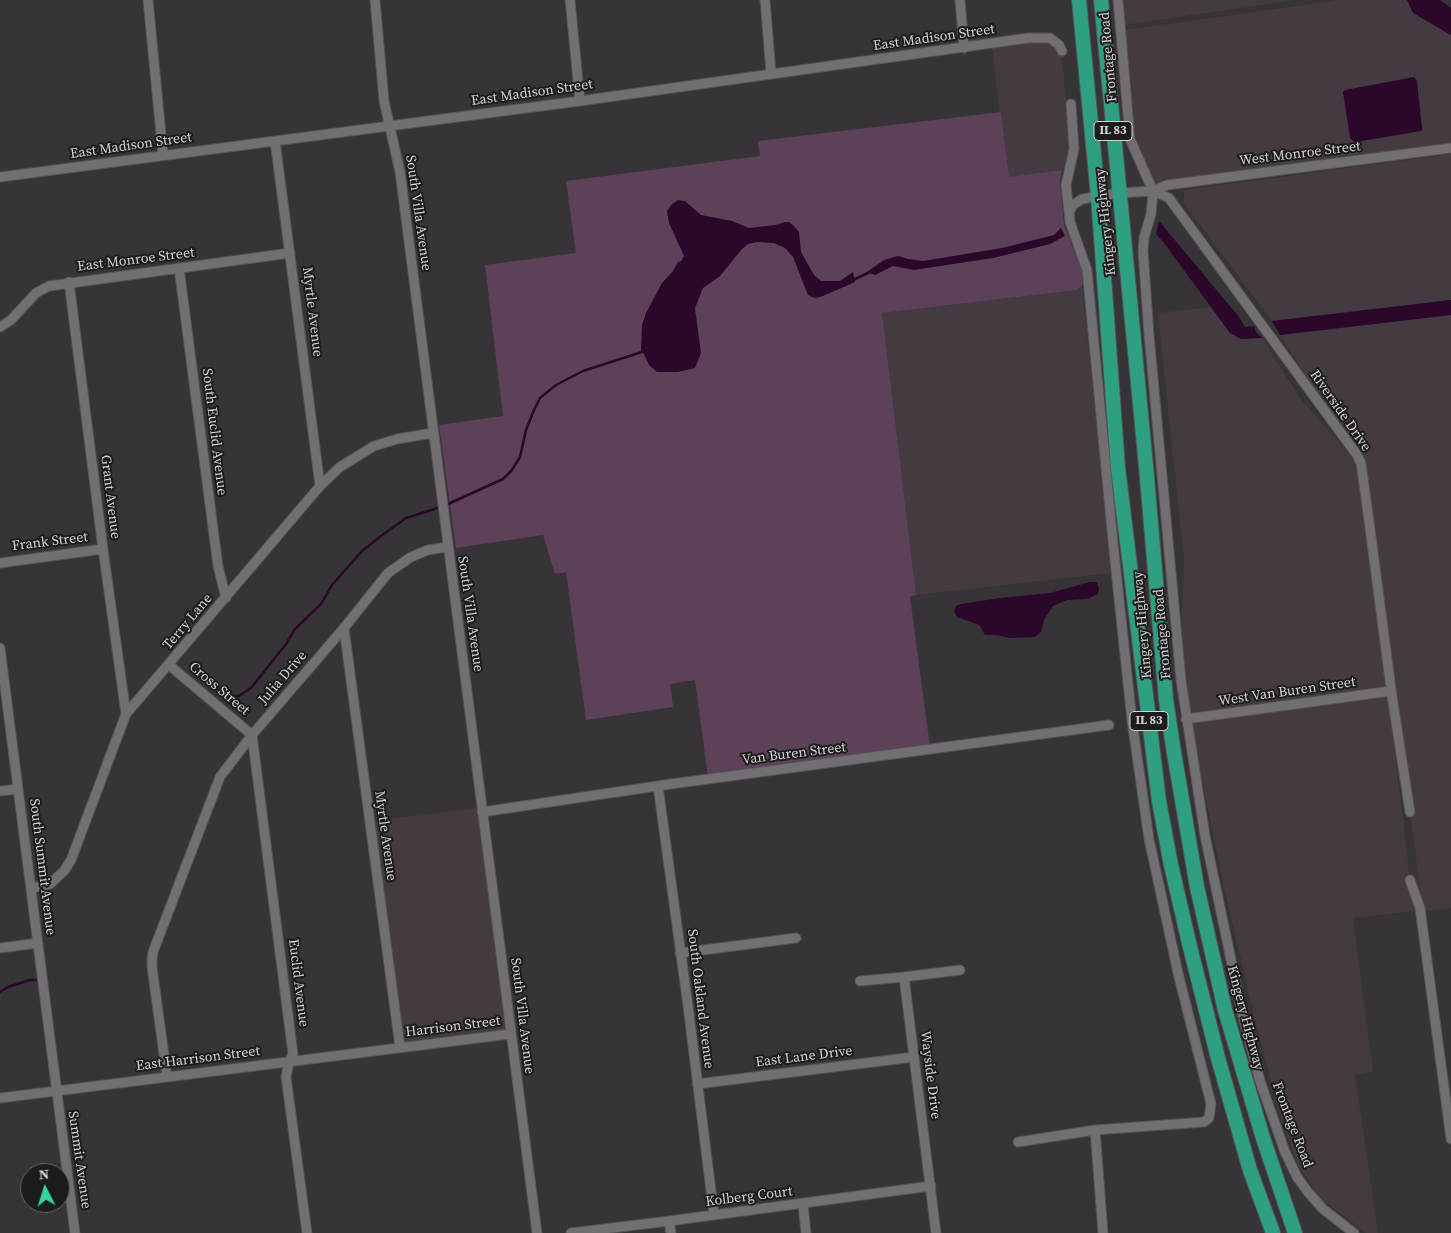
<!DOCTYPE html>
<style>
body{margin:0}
#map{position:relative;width:1451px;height:1233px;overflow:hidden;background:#373437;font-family:"Source Serif 4",serif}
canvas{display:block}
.north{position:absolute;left:20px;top:1163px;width:50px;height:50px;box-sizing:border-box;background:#1d1c1d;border:1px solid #666566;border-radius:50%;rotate:355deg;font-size:14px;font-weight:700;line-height:20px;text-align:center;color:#d4d2d4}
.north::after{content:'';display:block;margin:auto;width:18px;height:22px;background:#35d4a7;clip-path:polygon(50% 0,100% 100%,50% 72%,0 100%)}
</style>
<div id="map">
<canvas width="1451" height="1233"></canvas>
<div class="north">N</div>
</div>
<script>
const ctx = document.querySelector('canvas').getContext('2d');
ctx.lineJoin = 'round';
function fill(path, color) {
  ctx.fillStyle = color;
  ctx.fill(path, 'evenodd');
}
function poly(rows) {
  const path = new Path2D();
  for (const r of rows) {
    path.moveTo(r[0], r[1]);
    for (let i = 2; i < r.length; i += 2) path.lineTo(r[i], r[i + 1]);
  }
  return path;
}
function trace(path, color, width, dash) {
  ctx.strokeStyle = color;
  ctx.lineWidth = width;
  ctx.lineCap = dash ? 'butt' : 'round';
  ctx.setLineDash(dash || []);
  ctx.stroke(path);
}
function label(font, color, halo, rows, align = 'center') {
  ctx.font = font + ' "Source Serif 4",serif';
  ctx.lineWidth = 4;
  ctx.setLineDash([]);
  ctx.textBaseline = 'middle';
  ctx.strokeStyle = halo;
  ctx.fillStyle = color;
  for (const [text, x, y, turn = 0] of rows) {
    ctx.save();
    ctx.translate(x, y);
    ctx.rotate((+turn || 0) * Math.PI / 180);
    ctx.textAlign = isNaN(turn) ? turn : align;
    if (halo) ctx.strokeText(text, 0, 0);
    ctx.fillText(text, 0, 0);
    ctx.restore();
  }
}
const built = poly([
 [1122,0,1295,0,1124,25],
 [1341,0,1407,0,1413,13,1451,35,1451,143,1171,180,1155,186,1132,137,1124,30],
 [1044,41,1052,44,1061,54,1071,140,1068,157,1062,170,1008,178,992,48],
 [1451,154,1451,300,1272,321,1183,202,1185,190],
 [1082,286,1100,456,1110,573,916,595,881,313,1077,290],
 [1211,307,1230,333,1241,339,1262,338,1300,398,1358,464,1387,688,1189,716,1181,638,1184,560,1158,313],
 [1451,315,1451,908,1423,911,1364,461,1333,419,1280,335],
 [1388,695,1414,911,1353,918,1373,1072,1355,1075,1378,1233,1366,1233,1318,1196,1298,1165,1278,1109,1252,1008,1223,882,1190,722],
 [479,808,507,1032,402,1044,372,821]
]);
const green = poly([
 [1001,112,1009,177,1062,170,1060,181,1064,225,1081,268,1083,282,1082,286,1077,290,882,313,916,595,910,597,930,747,708,777,695,680,670,684,673,707,586,720,566,572,555,574,543,535,456,548,439,425,503,416,485,265,576,253,566,181,760,156,758,141]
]);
const water = poly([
 [1407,0,1440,0,1451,8,1451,35,1413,13],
 [1414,77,1417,81,1422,129,1421,131,1355,142,1352,140,1350,138,1343,92,1345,90],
 [678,200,685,201,701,215,732,221,749,228,775,225,785,222,789,222,793,225,799,232,801,252,814,275,821,281,840,281,853,272,855,282,823,296,816,298,812,297,808,295,793,257,785,248,774,243,757,242,748,244,742,249,720,276,703,288,695,308,701,353,695,368,678,372,657,372,649,365,644,354,641,351,642,325,646,313,662,283,673,271,678,262,681,261,684,256,669,223,667,211,671,205],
 [1159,221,1239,317,1245,327,1254,326,1256,332,1262,338,1241,339,1230,333,1164,243,1156,234],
 [1061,228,1065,236,1050,244,993,258,914,270,893,266,875,275,867,272,884,260,898,256,908,259,923,261,1002,248,1054,235],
 [1451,300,1451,315,1280,335,1272,321],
 [1090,582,1097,582,1099,589,1098,594,1087,599,1067,600,1053,606,1044,620,1041,632,1035,637,1010,638,997,635,985,635,979,625,957,617,954,611,956,606,961,604,1000,598,1050,593]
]);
const stream = poly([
 [853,280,870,272],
 [446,505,503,479,512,470,520,457,526,430,534,410,540,398,556,385,583,371,645,351],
 [229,699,234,696,239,696,251,688,286,644,295,629,321,604,332,585,362,551,381,536,406,518,441,507],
 [0,992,8,987,30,980,36,980]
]);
const minor = poly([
 [148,0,163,155],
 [375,0,384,101,400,172,537,1233],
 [570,0,580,101],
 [765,0,771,73],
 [960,0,964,48],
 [1118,0,1130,139,1153,191,1151,214,1144,238,1143,251,1149,335,1181,680,1205,836,1242,1012,1260,1081,1285,1152,1297,1177,1308,1192,1323,1209,1354,1233],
 [275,141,320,486],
 [0,177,580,101,1028,38,1050,38,1059,45,1062,51],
 [1153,191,1167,185,1451,148],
 [1069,212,1066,185,1074,149,1071,104],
 [179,268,218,566,226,598],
 [69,282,103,549,126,714],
 [0,327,11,320,36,293,49,286,290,253],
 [0,563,103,549],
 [344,628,400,1047],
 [0,648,75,1233],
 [169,665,252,735,293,1054,289,1062,286,1077,307,1233],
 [1186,719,1391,691],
 [658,786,688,1006,714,1215],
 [0,791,18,789],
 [482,812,671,784,1109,725],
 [1410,880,1420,908,1451,1139],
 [32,888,50,884,64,871,71,860,126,714,320,486,340,467,374,446,397,439,433,433],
 [0,948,38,943],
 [680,953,796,938],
 [860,981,904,977],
 [167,1077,152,967,152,960,153,952,220,777,252,735,344,628,388,573,411,557,428,550,447,547],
 [697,1084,914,1057],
 [0,1098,510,1034],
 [1095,1130,1103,1233],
 [1018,1142,1095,1130,1204,1122,1209,1118,1211,1104,1178,973,1149,839,1132,721,1114,552,1087,270,1070,222,1069,212,1073,205,1082,199,1119,193,1153,191,1169,198,1357,455,1361,463,1369,521,1392,696,1410,812],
 [803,1204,806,1233],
 [669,1221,671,1233],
 [571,1233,669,1221,931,1186],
 [936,1233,904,977,960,970]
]);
const trunk = poly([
 [1079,0,1098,196,1118,468,1159,801,1171,865,1189,943,1218,1058,1250,1170,1273,1233],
 [1101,0,1146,466,1166,700,1174,753,1197,887,1225,1010,1263,1138,1295,1233]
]);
const shields = [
 [1113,131,38],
 [1149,721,38]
];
const shieldNames = [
 ["IL 83",1113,131],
 ["IL 83",1149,721]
];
const streetNames = [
 ["East Madison Street",934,38,-8],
 ["Frontage Road",1109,57,-95],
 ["East Madison Street",532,93,-8],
 ["East Madison Street",131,146,-8],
 ["West Monroe Street",1300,154,-7],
 ["South Villa Avenue",418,213,82],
 ["Kingery Highway",1106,222,-96],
 ["East Monroe Street",136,260,-7],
 ["Myrtle Avenue",312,312,83],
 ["Riverside Drive",1340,411,55],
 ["South Euclid Avenue",214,432,83],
 ["Grant Avenue",110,497,83],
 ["Frank Street",50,542,-7],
 ["South Villa Avenue",470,614,82],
 ["Terry Lane",188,622,-50],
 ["Kingery Highway",1143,625,-95],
 ["Frontage Road",1163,634,-95],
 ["Julia Drive",283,678,-49],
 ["Cross Street",219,689,40],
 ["West Van Buren Street",1287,692,-8],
 ["Van Buren Street",794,754,-7],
 ["Myrtle Avenue",385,836,82],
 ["South Summit Avenue",42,867,83],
 ["Euclid Avenue",298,983,83],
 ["South Oakland Avenue",700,999,83],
 ["South Villa Avenue",522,1016,83],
 ["Kingery Highway",1245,1018,75],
 ["Harrison Street",453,1027,-7],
 ["East Lane Drive",804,1057,-7],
 ["East Harrison Street",198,1059,-7],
 ["Wayside Drive",930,1075,83],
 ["Frontage Road",1292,1125,69],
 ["Summit Avenue",79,1160,82],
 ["Kolberg Court",749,1197,-7]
];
fill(built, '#433a42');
fill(green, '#5c4159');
fill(water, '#2b072a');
trace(stream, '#2b072a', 2.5);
trace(minor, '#555255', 11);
trace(trunk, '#555255', 16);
trace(minor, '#726f72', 9);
trace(trunk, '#2ea081', 14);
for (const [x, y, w] of shields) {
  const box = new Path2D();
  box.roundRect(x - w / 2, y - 9.5, w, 19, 4);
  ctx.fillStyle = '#1d1c1d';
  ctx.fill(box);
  trace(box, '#d4d2d4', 1);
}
label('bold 12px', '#d4d2d4', null, shieldNames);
label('14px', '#d4d2d4', '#1d1c1d', streetNames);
</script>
